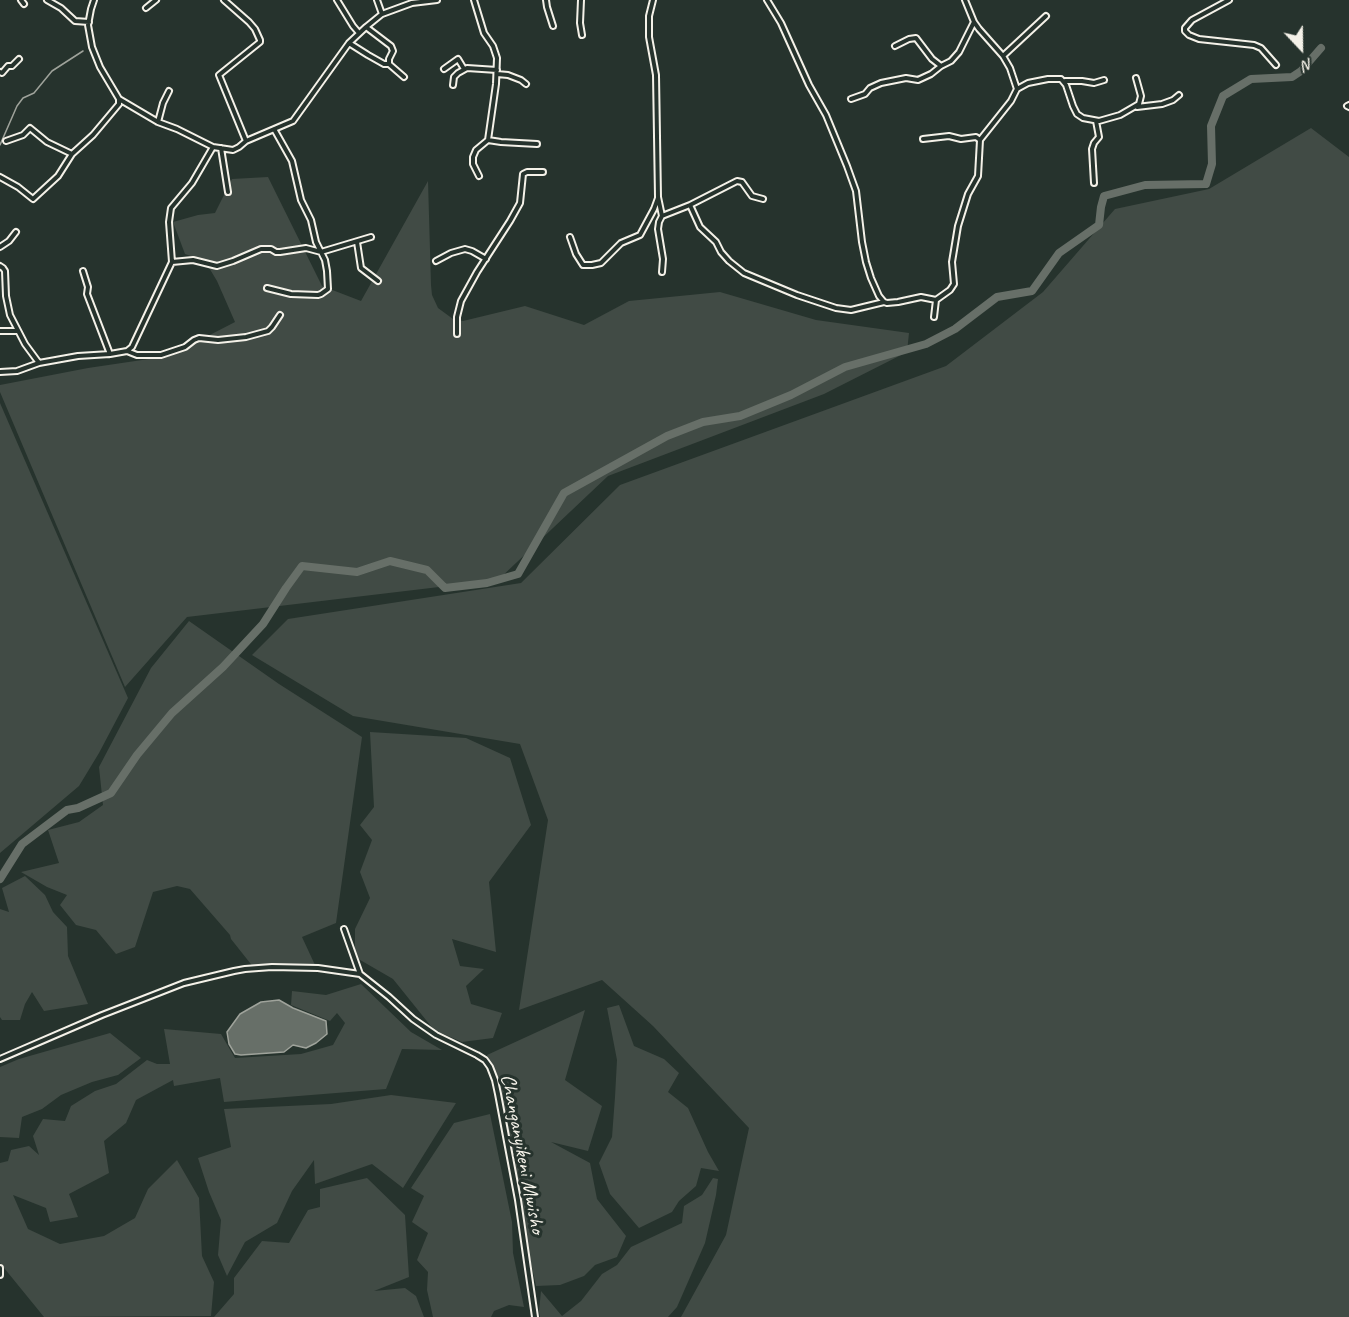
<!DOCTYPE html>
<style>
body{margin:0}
#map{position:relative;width:1349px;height:1317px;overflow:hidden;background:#26332d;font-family:Caveat,sans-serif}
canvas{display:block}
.north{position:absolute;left:1271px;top:18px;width:60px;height:60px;-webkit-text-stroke:4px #26332d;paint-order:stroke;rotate:158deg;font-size:16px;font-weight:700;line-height:24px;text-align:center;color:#f4f1e8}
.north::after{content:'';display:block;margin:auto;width:21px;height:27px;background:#f4f1e8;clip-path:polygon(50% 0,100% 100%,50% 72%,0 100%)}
</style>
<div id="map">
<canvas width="1349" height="1317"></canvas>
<div class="north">N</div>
</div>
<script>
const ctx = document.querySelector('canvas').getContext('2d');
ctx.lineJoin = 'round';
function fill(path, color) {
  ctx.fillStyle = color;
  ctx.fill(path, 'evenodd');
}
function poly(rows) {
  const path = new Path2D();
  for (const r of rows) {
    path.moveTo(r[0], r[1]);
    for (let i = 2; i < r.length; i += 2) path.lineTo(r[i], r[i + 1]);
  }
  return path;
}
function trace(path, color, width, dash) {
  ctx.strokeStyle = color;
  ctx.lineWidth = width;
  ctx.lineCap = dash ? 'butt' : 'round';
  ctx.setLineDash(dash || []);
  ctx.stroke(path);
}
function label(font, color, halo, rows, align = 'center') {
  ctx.font = font + ' Caveat,sans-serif';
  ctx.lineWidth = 6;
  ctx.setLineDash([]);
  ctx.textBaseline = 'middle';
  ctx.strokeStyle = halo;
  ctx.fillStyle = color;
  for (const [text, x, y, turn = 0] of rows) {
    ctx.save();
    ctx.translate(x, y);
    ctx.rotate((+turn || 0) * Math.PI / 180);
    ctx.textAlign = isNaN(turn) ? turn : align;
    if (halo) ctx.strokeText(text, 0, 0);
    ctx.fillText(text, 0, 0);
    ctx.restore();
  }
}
const green = poly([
 [1311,128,1349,157,1349,1317,681,1317,726,1235,749,1128,653,1026,602,980,519,1010,548,820,520,744,353,716,252,655,288,619,521,583,620,485,946,366,1043,292,1115,209,1209,189],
 [268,177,322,286,361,301,428,181,431,285,432,295,438,308,453,319,463,321,525,306,584,325,629,301,720,292,816,320,909,333,907,352,824,394,608,476,498,580,187,617,125,687,0,392,0,385,88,368,169,356,235,322,217,281,205,261,185,254,173,222,198,215,215,213,232,179],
 [0,403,128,698,99,753,79,786,0,853],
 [189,621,279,684,362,737,336,923,302,937,315,965,254,968,231,939,230,935,190,889,177,886,153,892,135,947,116,954,96,930,76,925,60,905,67,895,47,887,21,872,59,863,48,830,79,822,103,805,99,767,151,668],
 [370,732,466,738,510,758,531,825,489,882,496,952,452,939,460,966,484,969,466,986,471,1004,502,1013,493,1038,462,1042,434,1030,393,979,355,957,355,929,370,898,360,872,372,840,360,825,374,807],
 [25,876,45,895,53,912,67,927,68,956,88,1004,44,1011,32,992,25,1004,20,1020,2,1020,0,1017,0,909,9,912,2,888],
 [361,984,411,1032,442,1050,402,1049,386,1089,224,1102,220,1078,174,1086,173,1080,136,1100,126,1123,104,1141,109,1173,69,1194,78,1217,50,1222,46,1208,13,1195,28,1229,60,1244,104,1236,135,1218,148,1189,177,1160,199,1198,202,1256,214,1282,211,1316,44,1317,0,1263,0,1163,8,1161,11,1150,29,1146,39,1155,33,1136,43,1119,65,1121,71,1106,95,1091,116,1084,147,1060,157,1064,170,1064,164,1029,221,1034,235,1058,301,1054,333,1045,345,1023,337,1013,330,1021,291,1005,292,991,326,995],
 [619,1005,634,1046,664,1059,679,1073,668,1092,688,1108,708,1152,719,1171,701,1168,696,1186,679,1201,672,1212,639,1228,610,1194,599,1163,612,1137,615,1097,617,1060,607,1008],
 [585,1010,565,1080,602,1106,588,1151,551,1142,590,1163,597,1199,626,1236,617,1257,595,1265,584,1276,560,1285,536,1286,508,1156,498,1081,487,1055],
 [110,1033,141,1058,118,1075,92,1082,61,1095,42,1109,22,1117,19,1138,0,1137,0,1067,19,1059],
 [391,1095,456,1103,403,1188,372,1164,315,1184,314,1160,292,1191,277,1223,245,1242,227,1276,218,1255,221,1220,209,1192,198,1158,231,1147,224,1109,331,1104],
 [490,1114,512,1222,513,1253,524,1307,509,1305,494,1311,491,1317,433,1317,427,1290,428,1272,417,1260,428,1233,412,1222,424,1196,411,1188,454,1123],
 [367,1178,405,1215,409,1277,374,1291,405,1288,416,1296,424,1317,214,1317,234,1294,234,1278,262,1241,289,1243,308,1210,320,1207,320,1189],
 [713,1178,718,1179,716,1195,705,1243,677,1307,668,1317,540,1317,539,1311,541,1291,562,1316,581,1301,602,1274,617,1265,631,1247,682,1223,684,1206,702,1195]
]);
const water = poly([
 [279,1000,293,1008,326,1021,327,1034,316,1043,306,1048,293,1045,284,1052,241,1055,235,1054,229,1044,227,1032,240,1014,261,1002,279,1000]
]);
const stream = poly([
 [0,145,17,106,23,98,34,93,52,71,83,51]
]);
const river = poly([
 [0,879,22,844,67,810,78,808,111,793,137,755,172,713,223,667,263,624,286,588,302,566,357,572,390,561,427,570,445,588,487,583,518,574,564,493,667,436,703,422,740,416,791,395,845,367,926,344,955,329,997,297,1032,291,1059,253,1099,225,1101,207,1104,196,1145,185,1206,184,1212,164,1211,126,1223,96,1251,79,1292,77,1301,71,1321,48]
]);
const minor = poly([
 [21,0,24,4],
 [47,0,61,8,75,21,89,22],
 [224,0,249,22,255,29,260,40,260,42,219,75,246,141],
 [337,0,353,26,359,33],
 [377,0,382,14],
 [474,0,484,33,493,46,497,58,496,84,488,140,476,150,473,157,473,164,479,176],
 [546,0,547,7,553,26],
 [581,0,580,23,582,35],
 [653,0,649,16,649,37,656,75,658,197,662,216],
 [767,0,781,23,809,85,826,115,847,166,856,191,862,242,866,262,871,278,879,296,884,302,887,303,898,302,921,297,936,300],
 [965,0,974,22,979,29,1003,56,1010,68,1017,89],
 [1229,0,1192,20,1185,28,1185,31,1189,35,1199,39,1254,45,1261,48,1276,65],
 [146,8,156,0],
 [366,27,391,46,393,51,389,59,389,64,404,77],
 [349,43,368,55,384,64,389,64],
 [895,46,909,39,916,38,932,59,941,66],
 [1003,56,1046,16],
 [444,69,458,59,464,69],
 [0,72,2,73,8,66,12,66,19,59],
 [497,74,508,75,521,80,526,84],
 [1065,81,1082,81,1094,83,1104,80],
 [453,85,454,77,458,73,467,68,497,70],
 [119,99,158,122,177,129,213,147],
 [851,99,865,94,870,88,881,83,906,78,918,80,931,74,941,66,951,61,959,52,974,22],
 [1349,105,1347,106,1349,107],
 [1137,107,1162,104,1173,100,1179,95],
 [158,122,163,103,169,91],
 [923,139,949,136,961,139,976,137,980,140],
 [488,140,501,142,537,144],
 [6,141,23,135,30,128,47,142,72,154],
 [221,148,228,192],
 [0,177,18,187,33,199,58,176,72,154,93,135,119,104,119,99,100,67,92,47,88,25,91,9,94,0],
 [1094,183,1092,149,1094,143,1099,137,1096,121],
 [690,205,700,227,716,242,721,252,729,261,744,273,797,295,836,308,851,310,884,302],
 [570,237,576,254,583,265,592,265,601,263,621,243,640,235,654,209,658,198],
 [357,242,361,268,378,281],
 [0,247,9,241,16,232],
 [436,261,451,253,465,249,472,251,486,259],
 [172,262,193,260,217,266,233,261,261,249,271,249,276,252,280,252,306,248,321,252,371,237],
 [0,266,3,268,5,271,6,296,10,315,25,344,39,363],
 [83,271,88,287,87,294,110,354],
 [662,272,663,259,658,229,659,222,662,216,690,205,737,181,742,182,752,196,763,199],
 [267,288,291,294,318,295,321,294,328,289,327,271,325,260,316,242,311,220,301,200,292,161,274,129],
 [934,317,936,300,950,290,954,284,952,262,958,226,968,194,978,176,980,140,1011,101,1017,89,1028,83,1048,79,1061,79,1066,85,1073,106,1077,114,1083,118,1099,121,1120,115,1139,104,1141,96,1136,78],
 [0,331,17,331],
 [457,334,457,317,461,301,477,272,510,221,520,203,523,174,527,172,543,172],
 [127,351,137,355,161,355,185,347,194,340,199,338,218,340,246,337,268,331,272,327,280,315],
 [0,372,17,371,39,363,78,356,110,354,127,351,132,347,172,262,169,222,171,208,192,183,213,147,233,150,239,147,246,141,293,121,349,43,366,27,382,14,412,3,437,0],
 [344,929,360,974],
 [0,1059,102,1015,184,983,234,971,245,969,272,967,318,968,360,974,389,997,413,1019,436,1035,477,1055,485,1060,490,1067,495,1080,498,1094,518,1200,535,1317],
 [0,1268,0,1275]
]);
const streetNames = [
 ["Changanyikeni Mwisho",522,1154,79]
];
fill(green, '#414b45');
fill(water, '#676f68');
trace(water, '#9fa39b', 1.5);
trace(stream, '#9fa39b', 1.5);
trace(river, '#676f68', 8);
trace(minor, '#f4f1e8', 8);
trace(minor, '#26332d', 4);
label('21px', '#f4f1e8', '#26332d', streetNames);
</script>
